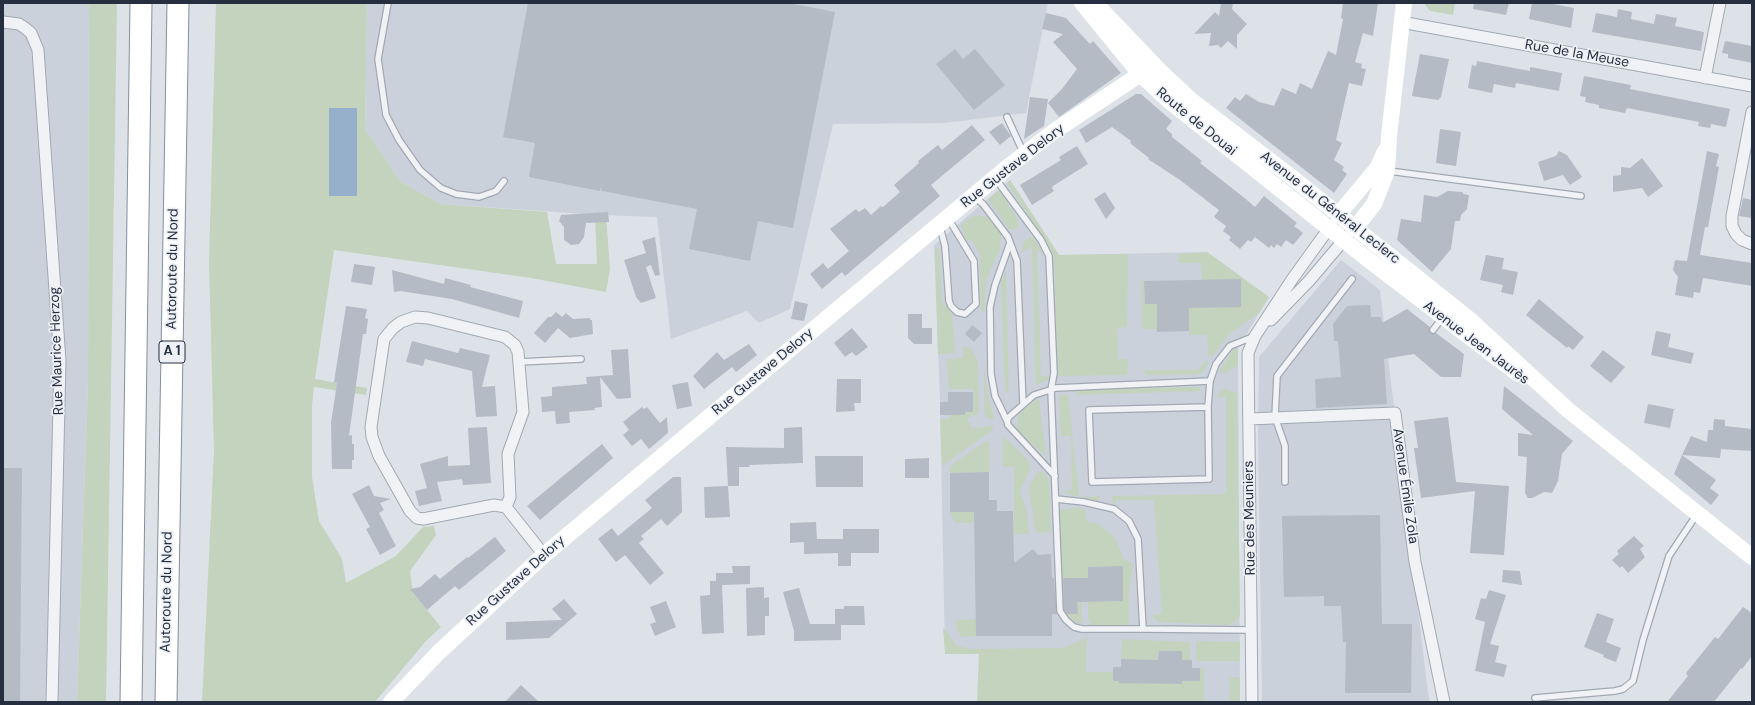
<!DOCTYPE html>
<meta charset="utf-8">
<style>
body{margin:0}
#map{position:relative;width:1755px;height:705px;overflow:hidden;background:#dde2e8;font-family:"DM Sans",sans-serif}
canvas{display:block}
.frame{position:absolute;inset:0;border:4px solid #262f40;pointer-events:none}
</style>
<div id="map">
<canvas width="1755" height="705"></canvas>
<div class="frame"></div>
</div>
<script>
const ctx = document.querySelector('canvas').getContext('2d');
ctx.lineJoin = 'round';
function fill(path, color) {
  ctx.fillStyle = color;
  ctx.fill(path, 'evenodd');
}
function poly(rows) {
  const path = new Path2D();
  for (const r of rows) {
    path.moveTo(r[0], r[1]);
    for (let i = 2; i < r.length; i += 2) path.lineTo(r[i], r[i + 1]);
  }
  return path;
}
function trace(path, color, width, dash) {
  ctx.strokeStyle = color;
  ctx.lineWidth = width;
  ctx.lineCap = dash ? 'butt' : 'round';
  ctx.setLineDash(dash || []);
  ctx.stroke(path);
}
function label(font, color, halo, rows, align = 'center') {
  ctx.font = font + ' "DM Sans",sans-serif';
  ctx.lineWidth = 3.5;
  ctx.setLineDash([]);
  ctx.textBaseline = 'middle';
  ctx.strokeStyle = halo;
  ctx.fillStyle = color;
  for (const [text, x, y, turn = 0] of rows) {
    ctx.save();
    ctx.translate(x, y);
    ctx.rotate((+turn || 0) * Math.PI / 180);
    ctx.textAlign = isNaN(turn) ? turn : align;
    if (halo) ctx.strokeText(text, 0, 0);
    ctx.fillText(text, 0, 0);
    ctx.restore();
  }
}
const built = poly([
 [3,3,89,3,88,382,77,702,3,702],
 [367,3,1048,3,1026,113,944,123,833,124,790,309,759,323,747,311,671,339,657,217,599,215,441,204,401,182,365,129],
 [1010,180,1059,255,1207,252,1269,297,1238,348,1240,702,1084,702,1084,650,945,654,940,402,934,245],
 [1341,260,1380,290,1428,693,1430,702,1262,702,1258,436,1259,357]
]);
const green = poly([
 [89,3,117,3,106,702,77,702,88,382],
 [216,3,367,3,365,129,401,182,441,204,547,212,556,264,597,264,595,215,606,216,610,269,606,292,531,278,334,250,315,379,367,388,366,395,314,387,312,405,312,477,319,521,342,559,346,583,396,556,423,527,434,526,436,535,410,571,413,593,441,627,425,642,375,702,202,702,214,451,209,263],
 [329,108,357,108,357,196,329,196],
 [1424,3,1455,3,1453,15,1430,11],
 [1010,180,1059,255,1128,254,1127,327,1117,328,1118,359,1128,359,1128,370,1126,375,1058,376,1054,258,1050,248,1007,183],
 [999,190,1017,218,1018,227,1014,229,1009,229,988,199],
 [979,215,989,218,1001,234,1000,249,986,280,985,311,981,311,980,253,971,240,966,241,961,225,971,217],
 [1031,237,1034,239,1044,255,1037,249,1041,376,1050,376,1049,379,1036,385,1032,246,1021,253,1024,241],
 [939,247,942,303,952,310,955,353,938,354,935,249],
 [1207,252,1269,297,1259,313,1229,334,1212,357,1208,355,1207,335,1189,335,1189,308,1237,307,1236,303,1241,297,1241,280,1202,280,1201,263,1179,263,1179,254],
 [1006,272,1009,391,1007,393,1005,390,1001,280],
 [1141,281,1144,281,1145,304,1158,304,1157,329,1142,329],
 [963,347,968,347,972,350,978,363,979,410,976,415,967,418,970,427,978,428,994,425,992,430,942,466,940,419,949,419,949,412,973,412,973,389,949,389,947,359,963,358],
 [1238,347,1238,364,1236,367,1228,372,1218,373,1233,350],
 [1206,360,1209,363,1202,373,1197,374,1147,375,1143,370,1198,370],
 [984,370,985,370,987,389,994,419,989,419,984,413],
 [1198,387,1202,391,1076,395,1076,389],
 [1224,389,1237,393,1240,616,1235,622,1227,625,1158,622,1152,615,1162,614,1154,500,1116,500,1115,505,1113,505,1112,496,1226,494,1226,397,1217,397,1219,392],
 [1061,395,1068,395,1079,497,1100,496,1098,501,1071,495,1061,491,1072,490,1071,436,1061,436,1059,397],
 [1038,399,1039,401,1046,455,1020,435,1017,427,1018,416,1035,400],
 [1003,436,1028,460,1030,465,1029,472,1020,490,1021,495,1027,510,1029,534,1014,534,1014,467,1003,467],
 [986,441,989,443,989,472,950,473,950,467,954,463],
 [1042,471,1047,475,1049,481,1051,532,1036,533,1029,490,1031,482,1037,473],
 [1078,507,1085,510,1086,521,1098,524,1114,536,1124,559,1133,564,1129,591,1129,621,1127,626,1094,626,1090,624,1088,618,1088,602,1081,602,1082,623,1075,622,1064,611,1062,603,1060,510],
 [950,512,974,512,974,523,955,523],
 [976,619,976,636,962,637,957,630,956,620],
 [943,627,956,645,969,649,1062,648,1087,638,1086,672,1113,672,1182,684,1182,681,1199,681,1200,668,1204,668,1204,702,977,702,979,654,945,654],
 [1122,639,1190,642,1190,660,1182,660,1182,651,1159,651,1158,660,1121,659],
 [1196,641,1240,642,1240,661,1196,661],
 [1229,677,1240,677,1240,702,1230,702]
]);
const water = poly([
 [329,108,357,108,357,196,329,196]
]);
const building = poly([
 [528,3,789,3,835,12,793,228,758,221,750,261,689,249,697,209,602,191,601,186,600,191,529,177,535,143,503,137],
 [1221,3,1233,3,1232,9,1247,24,1237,35,1237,49,1228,41,1221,48,1218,45,1209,46,1211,33,1194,34,1215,12,1219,16],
 [1343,3,1378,3,1373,36,1363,33,1355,62,1362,64,1361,68,1366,69,1362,86,1349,83,1336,140,1342,143,1334,160,1344,167,1342,170,1347,174,1334,193,1226,108,1235,97,1240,101,1246,94,1259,102,1274,106,1282,88,1296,94,1300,83,1312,89,1328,51,1336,55,1343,19,1341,18],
 [1474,3,1509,3,1506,15,1473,9],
 [1532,3,1548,3,1574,8,1571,28,1529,19],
 [1618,9,1632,12,1631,19,1654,24,1656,14,1677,18,1675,26,1704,32,1701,51,1592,32,1596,13,1617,17],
 [1046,13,1066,18,1090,44,1093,41,1121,73,1059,117,1048,103,1062,89,1077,69,1053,42,1063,34,1042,29],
 [1725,41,1752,46,1752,63,1728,58,1728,54,1722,53],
 [955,49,963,59,975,49,1005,85,974,110,936,64],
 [1420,54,1449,59,1441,97,1438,100,1412,96],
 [1477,61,1530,71,1530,67,1562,73,1559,91,1516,83,1515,88,1494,84,1492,93,1468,88,1472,65,1476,66],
 [1584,76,1631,85,1630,89,1730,109,1726,127,1711,124,1710,128,1698,126,1699,122,1627,108,1625,113,1599,108,1599,105,1585,102,1586,97,1580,96],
 [1136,94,1141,94,1172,121,1166,129,1172,134,1172,137,1202,161,1200,163,1247,200,1255,207,1264,196,1297,223,1294,226,1303,233,1293,245,1286,240,1281,247,1277,244,1274,248,1271,245,1269,248,1255,237,1251,242,1248,240,1240,249,1229,240,1231,237,1223,231,1226,226,1214,217,1219,210,1180,180,1148,159,1149,158,1130,143,1131,141,1112,127,1086,143,1079,130],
 [1030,97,1048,99,1044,126,1024,139],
 [1002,123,1011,136,1000,145,989,132],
 [972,125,985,140,931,185,940,196,845,276,842,272,822,289,810,274,823,263,828,269,849,251,830,229,856,209,859,212,865,208,871,215,881,206,883,207,900,192,894,185,919,163,918,161,938,145,942,150],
 [1440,129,1461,132,1456,166,1436,163],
 [1077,146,1088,164,1053,186,1052,188,1054,191,1032,205,1020,185,1061,160,1059,157],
 [1559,151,1567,155,1582,177,1570,185,1563,175,1544,181,1538,162,1556,156],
 [1707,151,1719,154,1716,166,1719,167,1708,227,1705,227,1700,255,1752,263,1752,286,1703,278,1700,293,1694,292,1693,298,1675,295,1678,277,1673,270,1675,260,1687,261],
 [1642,158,1663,186,1648,197,1642,188,1613,192,1613,176,1621,175,1621,167,1630,168],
 [1448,191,1463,192,1463,194,1469,195,1467,209,1461,215,1460,221,1455,221,1451,249,1432,272,1397,240,1401,219,1421,222,1424,195,1437,197],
 [1105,192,1115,208,1106,219,1094,199],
 [1743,198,1752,200,1752,218,1739,216],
 [608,212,609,222,586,223,584,237,579,244,571,245,564,240,564,227,559,221,561,215],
 [655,237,660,275,655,276,651,265,646,267,656,298,641,303,636,297,624,260,646,253,642,241],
 [1486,255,1504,258,1502,269,1518,272,1513,295,1501,292,1503,285,1480,280],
 [354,264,375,267,372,285,351,282],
 [392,270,444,284,445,278,471,285,470,287,523,301,519,318,452,299,400,291,394,292],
 [1241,279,1241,307,1189,308,1189,331,1157,332,1157,304,1145,304,1144,281],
 [1539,299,1584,337,1573,350,1568,346,1567,348,1526,315],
 [795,301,808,304,804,321,791,319],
 [1370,305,1371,317,1381,317,1382,323,1407,309,1430,327,1430,333,1436,333,1464,354,1461,377,1441,377,1414,354,1384,359,1387,404,1316,408,1315,379,1341,377,1338,341,1334,341,1333,324,1347,306],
 [346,306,367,309,365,318,368,319,366,334,363,334,349,436,352,435,352,444,354,444,354,460,352,460,352,469,332,469,331,423,337,383,334,382],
 [556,312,562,317,566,313,573,319,590,318,590,320,592,320,593,334,570,338,558,328,545,343,534,333,548,317,551,317],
 [908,314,922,314,922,328,932,328,932,344,914,344,908,338],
 [972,325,982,333,974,342,965,334],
 [852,328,868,347,856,356,852,352,845,357,834,343],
 [1656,331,1671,334,1668,347,1694,353,1691,364,1651,355],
 [412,341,458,353,460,348,490,355,482,387,495,386,497,416,476,417,472,371,425,359,423,366,406,362],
 [749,344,757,355,736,372,732,367,704,389,693,376,717,352,724,360],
 [628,349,631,398,617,399,600,377,602,407,594,408,595,410,569,412,570,423,556,424,555,411,542,412,541,397,552,396,552,387,587,384,586,377,613,375,611,350],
 [1603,350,1625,367,1611,383,1590,366],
 [837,379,861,379,861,403,854,403,855,411,836,412],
 [688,382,692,406,677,409,672,385],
 [1504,386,1573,441,1562,454,1558,481,1552,493,1544,492,1532,498,1528,498,1525,493,1527,457,1518,456,1518,433,1533,435,1502,409],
 [948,392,973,392,973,412,965,412,965,415,940,415,940,402,948,402],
 [1648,404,1674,409,1670,428,1644,423],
 [642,407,644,409,647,407,660,423,667,417,668,433,649,449,641,439,632,446,623,435,629,430,623,422],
 [1448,417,1456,482,1509,486,1504,555,1470,553,1475,491,1421,498,1414,448,1418,448,1414,421],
 [1714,419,1725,420,1725,426,1752,429,1752,451,1721,449,1720,458,1682,455,1691,436,1707,442,1708,430,1713,430],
 [487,427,491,483,463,485,462,479,437,482,442,501,419,506,415,491,427,488,420,464,448,456,448,466,470,465,468,428],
 [802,427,803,463,749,465,750,467,739,467,739,486,728,486,726,447,784,448,784,428],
 [602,444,613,458,540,520,527,506],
 [1682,455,1716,480,1710,488,1719,495,1711,505,1674,474],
 [815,456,863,456,863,487,816,487],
 [929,458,929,478,905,478,905,459],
 [3,468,22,468,20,702,3,702],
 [989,472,989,500,997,500,997,511,1013,511,1014,563,1033,549,1038,555,1051,554,1052,578,1054,578,1057,614,1052,614,1052,636,976,636,974,512,950,512,950,473],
 [673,477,681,477,682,512,667,526,661,519,641,536,644,539,639,543,664,573,650,585,625,555,616,562,598,539,612,528,618,536,652,508,645,500],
 [369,485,374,496,391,499,380,503,384,510,379,513,396,546,380,555,366,529,370,527,352,494],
 [728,486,730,517,705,518,704,487],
 [1380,515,1382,624,1412,624,1411,693,1345,693,1346,642,1343,642,1341,606,1324,606,1324,596,1284,597,1282,516],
 [816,522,817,539,843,539,843,529,879,529,879,553,851,553,851,566,838,566,838,553,804,554,804,542,790,543,790,523],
 [1634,536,1644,546,1640,549,1645,557,1628,573,1622,566,1620,568,1612,560,1619,554,1617,551],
 [495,537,506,551,459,590,455,586,427,610,410,589,420,587,435,574,440,579,467,557,468,558],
 [732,566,750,566,750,584,722,585,724,633,702,634,700,596,710,595,710,581,716,581,716,573,733,573],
 [1123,566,1123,601,1077,602,1078,614,1067,614,1064,610,1063,578,1088,578,1088,567],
 [1503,570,1520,571,1522,585,1502,582],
 [764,587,764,598,769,597,769,616,765,616,765,635,747,636,746,588],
 [799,588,810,624,835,624,835,609,844,609,844,606,864,606,865,625,841,625,841,640,794,641,794,631,783,592],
 [1489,590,1506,595,1490,644,1499,646,1495,662,1507,665,1504,677,1475,671,1485,622,1475,619,1481,598,1486,599],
 [564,599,577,614,549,638,506,640,506,622,562,620,552,609],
 [666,601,676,627,655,636,650,624,656,622,650,607],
 [1743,607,1752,613,1752,656,1742,669,1741,668,1714,702,1667,702,1688,676,1686,673,1715,637,1718,639],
 [1597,613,1614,619,1606,642,1621,648,1616,662,1603,657,1604,655,1584,647],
 [1159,651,1182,651,1182,660,1192,660,1192,668,1200,668,1200,681,1182,681,1182,684,1119,683,1119,681,1113,681,1113,667,1121,667,1121,659,1158,660],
 [521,685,539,702,505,702]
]);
const lane = poly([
 [388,3,378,59,386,115,399,140,420,170,441,188,456,194,479,197,496,191,504,181],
 [1007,117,1024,154],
 [1389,171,1581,196],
 [995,178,1041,240,1049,256,1054,373,1051,390,1060,611,1066,620,1074,627,1082,629,1143,629],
 [974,197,983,204,1008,237,1017,261,1023,404],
 [940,227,945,246,949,301,951,306,957,312,965,314,976,304,974,261,948,218],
 [1433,330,1443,317],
 [519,362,581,359],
 [1208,407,1089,410,1092,482,1209,479,1208,407,1210,381,1216,364,1230,346,1255,336],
 [1007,421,995,396,991,374,990,307,995,285,1010,243],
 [1055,476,1008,425,1007,421,1009,417,1034,395,1056,388,1210,381],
 [1285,482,1285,446,1275,417,1277,376,1352,279],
 [1056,499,1084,502,1114,509,1129,521,1138,539,1143,629,1252,630],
 [1535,698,1615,691,1623,689,1633,681,1643,640,1669,556,1697,514]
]);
const street = poly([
 [3,22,19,24,25,28,31,33,38,50,60,361,52,702],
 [1401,22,1752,86],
 [1705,78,1720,3],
 [1752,112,1732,216,1732,226,1736,234,1742,240,1752,244],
 [1271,320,1309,281,1348,235],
 [1249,419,1395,413,1415,562,1444,702],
 [506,507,510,497,508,454,523,412,518,352,515,345,505,337,428,318,415,317,401,322,393,328,384,339,371,427,372,437,379,456,410,511,417,518,423,519,494,505,506,507,544,555],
 [1252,702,1248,353,1255,336,1293,278,1332,224]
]);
const secondary = poly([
 [1082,3,1140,74,1168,100,1370,261,1518,374],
 [1095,3,1160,71,1191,100,1289,175,1469,319,1568,410,1752,557],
 [1339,214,1378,167,1385,151],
 [1355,228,1374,204,1387,171,1389,136,1404,3],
 [391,702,439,652,544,555,1009,166,1053,132,1130,81,1153,64]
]);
const highway = poly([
 [131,702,141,3],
 [166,702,178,3]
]);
const shields = [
 [172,352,26]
];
const shieldNames = [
 ["A 1",172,352]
];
const streetNames = [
 ["Rue de la Meuse",1577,54,10],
 ["Route de Douai",1196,122,39],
 ["Rue Gustave Delory",1013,166,-38],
 ["Avenue du Général Leclerc",1330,208,38],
 ["Autoroute du Nord",173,269,-89],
 ["Avenue Jean Jaurès",1476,343,37],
 ["Rue Maurice Herzog",57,351,-92],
 ["Rue Gustave Delory",763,372,-40],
 ["Avenue Émile Zola",1405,486,82],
 ["Rue des Meuniers",1250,518,-91],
 ["Rue Gustave Delory",516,581,-42],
 ["Autoroute du Nord",167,592,-89]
];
fill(built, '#cbd1da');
fill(green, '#c3d3be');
fill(water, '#96b0cb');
fill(building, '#b4bbc5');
trace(lane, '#a2a9b2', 8);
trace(street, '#a2a9b2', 13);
trace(highway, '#848fa0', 23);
trace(lane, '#f0f2f6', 5.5);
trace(street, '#f0f2f6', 11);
trace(secondary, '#fff', 16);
trace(highway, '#fff', 21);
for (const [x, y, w] of shields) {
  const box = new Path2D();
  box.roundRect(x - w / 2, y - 11, w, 22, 3);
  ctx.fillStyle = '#edf1f6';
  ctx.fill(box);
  trace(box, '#262f40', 1);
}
label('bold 13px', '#262f40', null, shieldNames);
label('14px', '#262f40', '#edf1f6', streetNames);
</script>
